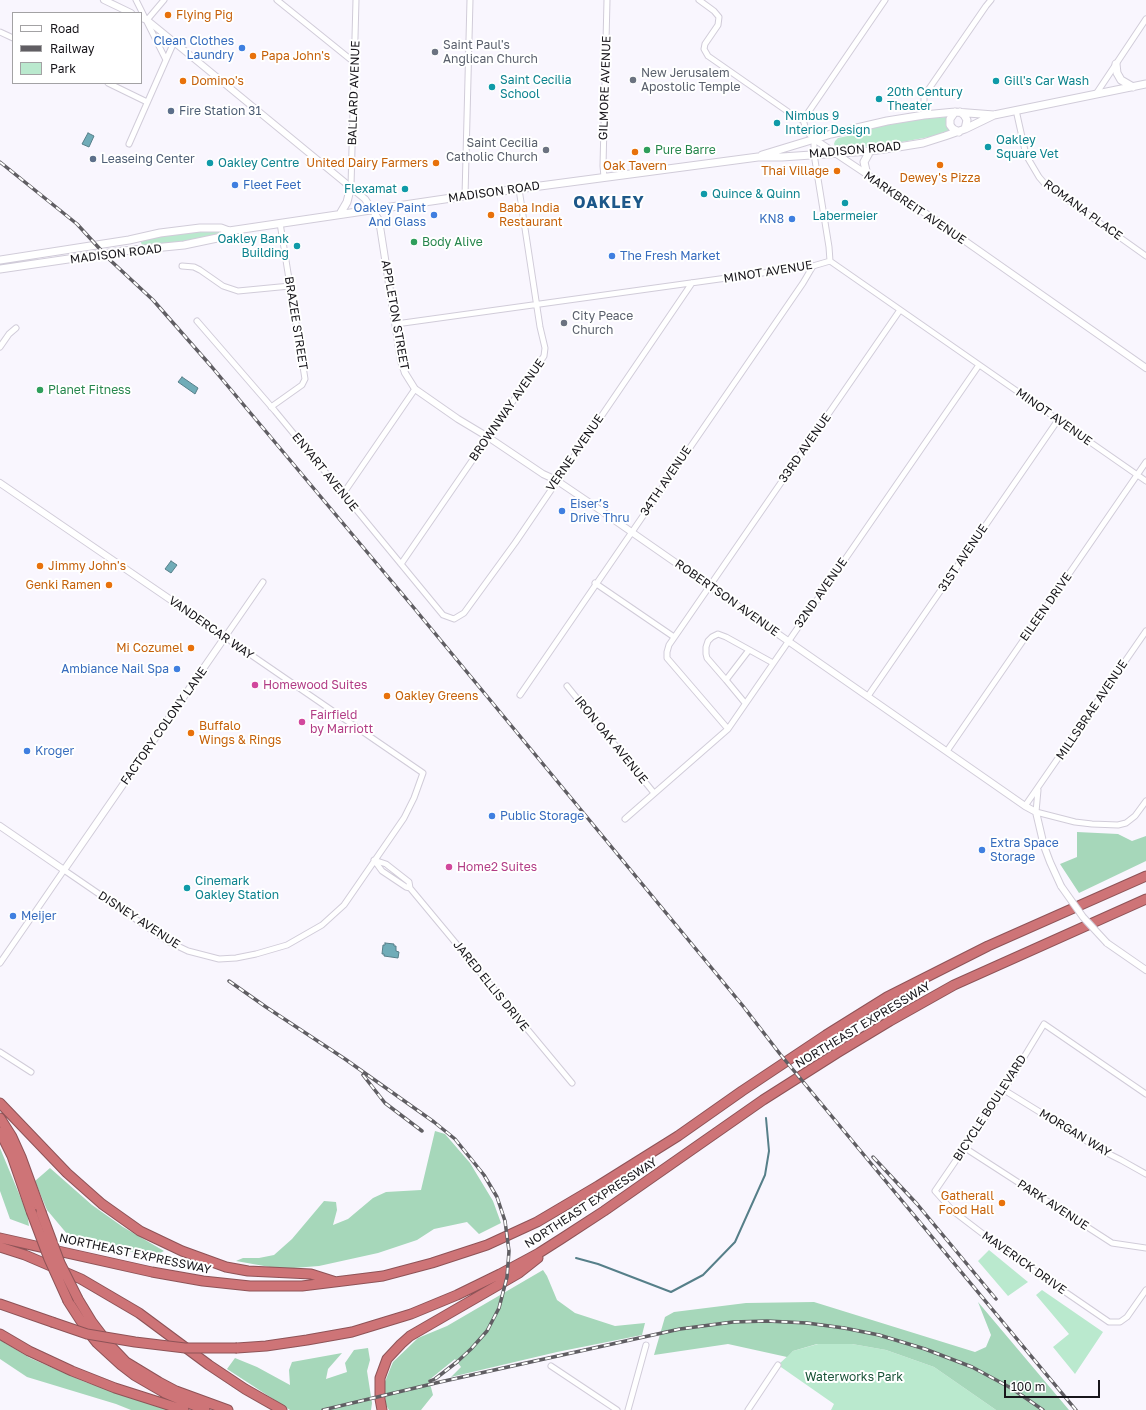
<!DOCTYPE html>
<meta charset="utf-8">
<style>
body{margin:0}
#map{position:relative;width:1146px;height:1410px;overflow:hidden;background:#f9f6fe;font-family:"Golos Text",sans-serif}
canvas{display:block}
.legend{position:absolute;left:12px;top:12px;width:130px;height:72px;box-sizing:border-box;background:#fff;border:1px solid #a3a2a4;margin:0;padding:5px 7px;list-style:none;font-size:12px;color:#18161b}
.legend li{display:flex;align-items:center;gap:8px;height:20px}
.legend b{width:20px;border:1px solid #a3a2a4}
.scale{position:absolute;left:1004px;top:1380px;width:96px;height:18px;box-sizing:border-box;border:2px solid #18161b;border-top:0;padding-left:5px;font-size:12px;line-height:14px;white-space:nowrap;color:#18161b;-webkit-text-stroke:3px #fff;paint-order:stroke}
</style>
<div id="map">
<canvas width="1146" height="1410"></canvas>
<ul class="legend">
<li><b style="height:5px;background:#fff"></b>Road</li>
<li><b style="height:5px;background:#605e63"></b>Railway</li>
<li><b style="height:11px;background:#bae9ce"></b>Park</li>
</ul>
<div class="scale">100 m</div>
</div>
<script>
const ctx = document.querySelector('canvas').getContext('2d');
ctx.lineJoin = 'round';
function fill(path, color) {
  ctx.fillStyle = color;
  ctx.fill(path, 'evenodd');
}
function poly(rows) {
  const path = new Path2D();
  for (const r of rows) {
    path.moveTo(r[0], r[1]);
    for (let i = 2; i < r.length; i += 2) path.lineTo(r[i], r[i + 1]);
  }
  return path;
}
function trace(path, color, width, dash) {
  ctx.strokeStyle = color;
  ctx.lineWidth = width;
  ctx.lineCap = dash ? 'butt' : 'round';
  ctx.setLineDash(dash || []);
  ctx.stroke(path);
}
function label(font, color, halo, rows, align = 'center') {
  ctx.font = font + ' "Golos Text",sans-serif';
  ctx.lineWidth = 4;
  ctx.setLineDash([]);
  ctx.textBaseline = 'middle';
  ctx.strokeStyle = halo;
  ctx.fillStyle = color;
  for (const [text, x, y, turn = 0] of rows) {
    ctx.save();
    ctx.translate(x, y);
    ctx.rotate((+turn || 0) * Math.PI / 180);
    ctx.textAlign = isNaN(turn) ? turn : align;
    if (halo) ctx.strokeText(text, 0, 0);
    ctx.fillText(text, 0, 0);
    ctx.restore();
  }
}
const green = poly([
 [947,117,946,124,949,131,929,137,891,144,840,149,836,148,834,144,835,141,838,138,857,134,869,128,929,118],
 [219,231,219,233,199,239,158,245,142,246,141,242,158,236,182,233],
 [989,1250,1028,1282,1008,1296,978,1261],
 [1042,1290,1103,1332,1075,1374,1053,1347,1069,1334,1036,1295],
 [818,1344,852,1344,886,1350,934,1367,996,1410,831,1410,834,1404,778,1365,793,1351]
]);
const forest = poly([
 [1077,832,1118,834,1132,841,1146,836,1146,861,1079,893,1060,864,1077,857],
 [435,1131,445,1134,470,1163,493,1201,501,1223,479,1234,467,1222,434,1229,417,1240,378,1253,319,1266,281,1269,236,1261,243,1258,259,1258,274,1255,292,1239,324,1201,336,1202,337,1210,333,1225,348,1219,373,1198,386,1192,421,1190],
 [0,1148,27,1213,29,1226,10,1219,0,1191],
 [50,1168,92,1205,123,1227,164,1251,154,1256,103,1247,68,1235,47,1210,35,1181],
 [543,1270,547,1276,557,1300,575,1313,615,1326,645,1323,642,1335,557,1352,451,1377,461,1367,455,1359,429,1380,433,1395,421,1410,389,1410,386,1405,384,1384,393,1362,418,1338,447,1326],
 [814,1302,975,1352,986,1347,991,1335,978,1302,1069,1410,996,1410,934,1367,886,1350,852,1344,817,1344,793,1351,787,1357,728,1344,654,1355,665,1317,674,1312,746,1303],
 [0,1340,30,1358,85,1382,169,1410,131,1410,116,1404,27,1377,0,1359],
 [368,1348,370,1360,367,1371,372,1403,371,1410,290,1410,227,1369,235,1358,257,1367,290,1385,289,1370,292,1362,342,1353,328,1369,326,1379,347,1372,345,1363,354,1350]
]);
const water = poly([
 [88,133,94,136,89,147,82,144,88,133],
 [182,377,198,388,195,394,178,382,182,377],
 [171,561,177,565,171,573,165,569,171,561],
 [385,943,394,944,394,946,396,946,396,951,399,952,398,958,384,956,384,954,382,954,383,945,385,945,385,943]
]);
const stream = poly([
 [576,1258,598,1264,671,1292,703,1275,735,1242,765,1175,769,1151,766,1118]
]);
const minor = poly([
 [136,0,166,60],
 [277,0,355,63],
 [699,0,714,11,719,17,718,25,705,44,704,49,708,56,797,118,803,120],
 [147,20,164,0],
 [0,32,13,38],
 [108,83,147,102],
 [1096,94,1146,19],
 [1016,110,1026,155,1039,177,1045,184,1146,256],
 [924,115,924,96,986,6,991,0],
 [803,120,807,132,814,139,814,154,829,247,830,261],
 [803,120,885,0],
 [129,144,174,42],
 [604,177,603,166,607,0],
 [351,186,356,0],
 [465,196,470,0],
 [830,261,1146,481],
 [182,266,194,267,200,270,223,286,238,291,290,286],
 [197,321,275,411,443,615,454,619,464,613,515,543,692,283],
 [396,324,813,266,830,261],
 [0,347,9,334,16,328],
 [271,407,302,385,305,379,280,223],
 [343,494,415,389],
 [401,564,544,356,545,348,540,327,519,189],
 [595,583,674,637],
 [749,650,726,680,707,658,706,654,706,647,708,641,712,637,718,634,726,637,773,663],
 [726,680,745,703],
 [567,686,654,793],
 [520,695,803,283,813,266],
 [868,696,1058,420],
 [728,729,667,658,667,652,669,645,900,310],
 [947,751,1146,462],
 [1038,790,1036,812,1075,822,1092,824,1118,825,1126,823,1135,816,1146,801],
 [1025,806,1146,631],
 [625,819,728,729,979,365],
 [374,860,386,864,409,882,410,888,572,1083],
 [374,860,382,871,406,887,410,888],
 [0,963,64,870,169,942,188,951,219,959,236,958,256,954,287,945,322,925,344,905,404,818,414,798,423,773,225,637,263,582],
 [0,1052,31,1072],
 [1004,1090,1103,1151,1121,1160,1146,1174],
 [1146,1094,1044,1024,1004,1090,935,1191,953,1211,1004,1250,1109,1322,1120,1322,1127,1317,1146,1290],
 [965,1148,1112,1243,1146,1248],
 [551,1366,617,1410],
 [628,1410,646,1345],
 [748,1410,778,1365]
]);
const tertiary = poly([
 [104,0,131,13],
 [141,18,147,20,174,42,365,199,379,220,401,361,405,373,415,389,458,419,488,437,543,474,556,480,587,501,1025,806,1036,812,1044,846,1050,862,1061,886],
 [814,139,928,215,1146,368],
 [0,483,225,637,64,870,0,826],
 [1107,943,1146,970]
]);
const secondary = poly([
 [1116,64,1117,73,1121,80,1133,87],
 [955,112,950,119,950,125,953,129,959,132],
 [960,112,964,115,967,120,965,129],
 [762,155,831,134,887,121,924,115,955,112,994,115,1146,84],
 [867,175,864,162,870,151],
 [340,214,347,202,351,186],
 [0,260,129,240,160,233,200,228,221,228,229,231,465,196,758,157,782,157,870,151,892,148,923,143,945,136,965,129,994,115],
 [0,269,123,251,184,245,222,237,229,231]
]);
const motorway = poly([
 [0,1103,67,1173,102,1204,140,1231,182,1251,226,1267,248,1271,311,1274,333,1281],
 [0,1118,12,1137,21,1157,41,1212],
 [0,1132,12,1156,31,1211],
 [0,1238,152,1272,203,1281,250,1286,302,1286,351,1280,383,1276,432,1263,487,1245,537,1222,598,1186,678,1136,742,1091,826,1035,887,997,988,946,1146,876],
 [0,1247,25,1255,81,1279,139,1313,209,1365,245,1389,282,1410],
 [78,1299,92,1322,108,1343,126,1362,159,1382,176,1391,228,1410],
 [68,1301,86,1329,97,1343,121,1365,134,1375,165,1393,205,1410],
 [0,1304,52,1322],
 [0,1334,29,1351,72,1371,115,1388,184,1410],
 [237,1348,266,1346,307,1340,352,1332,411,1314,457,1295,500,1274,539,1253,561,1239,604,1211,763,1100,837,1053,890,1021,954,985,1146,899],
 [382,1410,380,1399,380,1378,387,1359,401,1344,410,1336,519,1273,538,1258]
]);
const rail = poly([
 [0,162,77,224,110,260,153,300,211,366,414,608,743,1006,780,1054,1076,1410],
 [229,981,266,1007,345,1059,434,1122,455,1139,484,1175,497,1197,505,1221,509,1251,507,1277,499,1308,487,1331,471,1349,457,1362,435,1379,430,1381],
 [363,1075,385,1103,422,1131],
 [873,1157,917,1204,996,1299],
 [323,1410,440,1382,680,1329,733,1322,767,1321,807,1323,844,1328,879,1335,925,1349,972,1367,1011,1388,1043,1410]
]);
const tertiaryBridge = poly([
 [1061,886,1083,917,1107,943]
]);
const motorwayBridge = poly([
 [31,1211,49,1259,68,1301],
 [41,1212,60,1263,78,1299],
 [52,1322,87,1334,135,1342,185,1348,237,1348]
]);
const markers = [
 [168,15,4,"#e8710a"],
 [242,48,4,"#3f7fe0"],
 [435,52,4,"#6b7280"],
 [253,56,4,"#e8710a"],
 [633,80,4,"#6b7280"],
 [183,81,4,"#e8710a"],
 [996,81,4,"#0f9aa8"],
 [492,87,4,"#0f9aa8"],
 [879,99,4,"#0f9aa8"],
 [171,111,4,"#5c6f8a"],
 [777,123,4,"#0f9aa8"],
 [988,147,4,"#0f9aa8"],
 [546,150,4,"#6b7280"],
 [647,150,4,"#2e9e5b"],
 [635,152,4,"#e8710a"],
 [93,159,4,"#5c6f8a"],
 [210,163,4,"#0f9aa8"],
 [436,163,4,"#e8710a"],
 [940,165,4,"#e8710a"],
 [837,171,4,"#e8710a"],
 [235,185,4,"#3f7fe0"],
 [405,189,4,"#0f9aa8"],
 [704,194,4,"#0f9aa8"],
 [845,203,4,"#0f9aa8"],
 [434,215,4,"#3f7fe0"],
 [491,215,4,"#e8710a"],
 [792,219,4,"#3f7fe0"],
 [414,242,4,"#2e9e5b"],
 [297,246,4,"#0f9aa8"],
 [612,256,4,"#3f7fe0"],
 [564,323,4,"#6b7280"],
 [40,390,4,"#2e9e5b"],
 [562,511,4,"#3f7fe0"],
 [40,566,4,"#e8710a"],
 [109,585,4,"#e8710a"],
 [191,648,4,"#e8710a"],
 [177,669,4,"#3f7fe0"],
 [255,685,4,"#d1479c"],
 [387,696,4,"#e8710a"],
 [302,722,4,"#d1479c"],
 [191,733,4,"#e8710a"],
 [27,751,4,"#3f7fe0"],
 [492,816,4,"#3f7fe0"],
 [982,850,4,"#3f7fe0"],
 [449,867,4,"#d1479c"],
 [187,888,4,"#0f9aa8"],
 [13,916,4,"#3f7fe0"],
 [1002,1203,4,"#e8710a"]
];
const foodNames = [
 ["Flying Pig",176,15],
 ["Papa John's",261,56],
 ["Domino's",191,81],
 ["United Dairy Farmers",428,163,"right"],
 ["Oak Tavern",635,166,"center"],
 ["Thai Village",829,171,"right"],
 ["Dewey's Pizza",940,178,"center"],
 ["Baba India",499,208],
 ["Restaurant",499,222],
 ["Jimmy John's",48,566],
 ["Genki Ramen",101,585,"right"],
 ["Mi Cozumel",183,648,"right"],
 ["Oakley Greens",395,696],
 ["Buffalo",199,726],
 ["Wings & Rings",199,740],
 ["Gatherall",994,1196,"right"],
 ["Food Hall",994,1210,"right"]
];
const shopNames = [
 ["Clean Clothes",234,41,"right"],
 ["Laundry",234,55,"right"],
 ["Fleet Feet",243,185],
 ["Oakley Paint",426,208,"right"],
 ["And Glass",426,222,"right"],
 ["KN8",784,219,"right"],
 ["The Fresh Market",620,256],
 ["Eiser’s",570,504],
 ["Drive Thru",570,518],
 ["Ambiance Nail Spa",169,669,"right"],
 ["Kroger",35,751],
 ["Public Storage",500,816],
 ["Extra Space",990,843],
 ["Storage",990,857],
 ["Meijer",21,916]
];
const worshipNames = [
 ["Saint Paul's",443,45],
 ["Anglican Church",443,59],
 ["New Jerusalem",641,73],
 ["Apostolic Temple",641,87],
 ["Saint Cecilia",538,143,"right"],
 ["Catholic Church",538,157,"right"],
 ["City Peace",572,316],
 ["Church",572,330]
];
const cultureNames = [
 ["Saint Cecilia",500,80],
 ["School",500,94],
 ["Gill's Car Wash",1004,81],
 ["20th Century",887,92],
 ["Theater",887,106],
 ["Nimbus 9",785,116],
 ["Interior Design",785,130],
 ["Oakley",996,140],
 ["Square Vet",996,154],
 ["Oakley Centre",218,163],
 ["Flexamat",397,189,"right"],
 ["Quince & Quinn",712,194],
 ["Labermeier",845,216,"center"],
 ["Oakley Bank",289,239,"right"],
 ["Building",289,253,"right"],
 ["Cinemark",195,881],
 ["Oakley Station",195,895]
];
const streetNames = [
 ["GILMORE AVENUE",605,88,-88],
 ["BALLARD AVENUE",354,93,-88],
 ["MADISON ROAD",855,150,-5],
 ["MADISON ROAD",494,192,-8],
 ["MARKBREIT AVENUE",915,208,34],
 ["ROMANA PLACE",1083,210,36],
 ["MADISON ROAD",116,254,-7],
 ["MINOT AVENUE",768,272,-9],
 ["APPLETON STREET",395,315,80],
 ["BRAZEE STREET",296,323,81],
 ["BROWNWAY AVENUE",507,410,-55],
 ["MINOT AVENUE",1054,417,35],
 ["33RD AVENUE",805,448,-55],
 ["VERNE AVENUE",575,453,-55],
 ["ENYART AVENUE",325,472,51],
 ["34TH AVENUE",666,481,-56],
 ["31ST AVENUE",963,558,-56],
 ["32ND AVENUE",821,593,-55],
 ["ROBERTSON AVENUE",727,598,35],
 ["EILEEN DRIVE",1046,607,-55],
 ["VANDERCAR WAY",211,628,35],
 ["MILLSBRAE AVENUE",1092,710,-56],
 ["FACTORY COLONY LANE",164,726,-55],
 ["IRON OAK AVENUE",611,740,51],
 ["DISNEY AVENUE",139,920,33],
 ["JARED ELLIS DRIVE",491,986,51],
 ["NORTHEAST EXPRESSWAY",863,1025,-31],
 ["BICYCLE BOULEVARD",990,1108,-57],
 ["MORGAN WAY",1075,1133,31],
 ["NORTHEAST EXPRESSWAY",591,1203,-33],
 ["PARK AVENUE",1053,1205,33],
 ["NORTHEAST EXPRESSWAY",135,1254,12],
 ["MAVERICK DRIVE",1024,1263,35]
];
const serviceNames = [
 ["Fire Station 31",179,111],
 ["Leaseing Center",101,159]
];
const leisureNames = [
 ["Pure Barre",655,150],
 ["Body Alive",422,242],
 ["Planet Fitness",48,390]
];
const hotelNames = [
 ["Homewood Suites",263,685],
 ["Fairfield",310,715],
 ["by Marriott",310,729],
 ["Home2 Suites",457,867]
];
const parkNames = [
 ["Waterworks Park",854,1377]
];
const districtNames = [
 ["OAKLEY",609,203]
];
fill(green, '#bae9ce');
fill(forest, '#a6d7ba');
fill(water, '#70acb8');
trace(water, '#567f89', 1);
trace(stream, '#567f89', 2);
trace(minor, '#d1ccd9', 7);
trace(tertiary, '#d1ccd9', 8);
trace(secondary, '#d1ccd9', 9);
trace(motorway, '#8e5357', 11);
trace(minor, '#fff', 5);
trace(tertiary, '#fff', 6);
trace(secondary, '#fff', 7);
trace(motorway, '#ce7477', 9);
trace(rail, '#605e63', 3.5);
trace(rail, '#fff', 2, [6]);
trace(tertiaryBridge, '#d1ccd9', 8, []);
trace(motorwayBridge, '#8e5357', 11, []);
trace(tertiaryBridge, '#fff', 6);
trace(motorwayBridge, '#ce7477', 9);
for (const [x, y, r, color] of markers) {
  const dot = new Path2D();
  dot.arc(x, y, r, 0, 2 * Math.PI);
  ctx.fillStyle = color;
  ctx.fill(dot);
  trace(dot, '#fff', 1.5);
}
label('12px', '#c56008', '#fff', foodNames, 'left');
label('12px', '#366cbe', '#fff', shopNames, 'left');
label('12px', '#5b616d', '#fff', worshipNames, 'left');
label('12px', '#0d838f', '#fff', cultureNames, 'left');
label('12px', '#18161b', '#fff', streetNames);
label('12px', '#4e5e75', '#fff', serviceNames, 'left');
label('12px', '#27864d', '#fff', leisureNames, 'left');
label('12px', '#b23c85', '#fff', hotelNames, 'left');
label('12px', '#195237', '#fff', parkNames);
ctx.letterSpacing = '1px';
label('bold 16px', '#1d5889', '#fff', districtNames);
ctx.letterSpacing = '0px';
</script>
